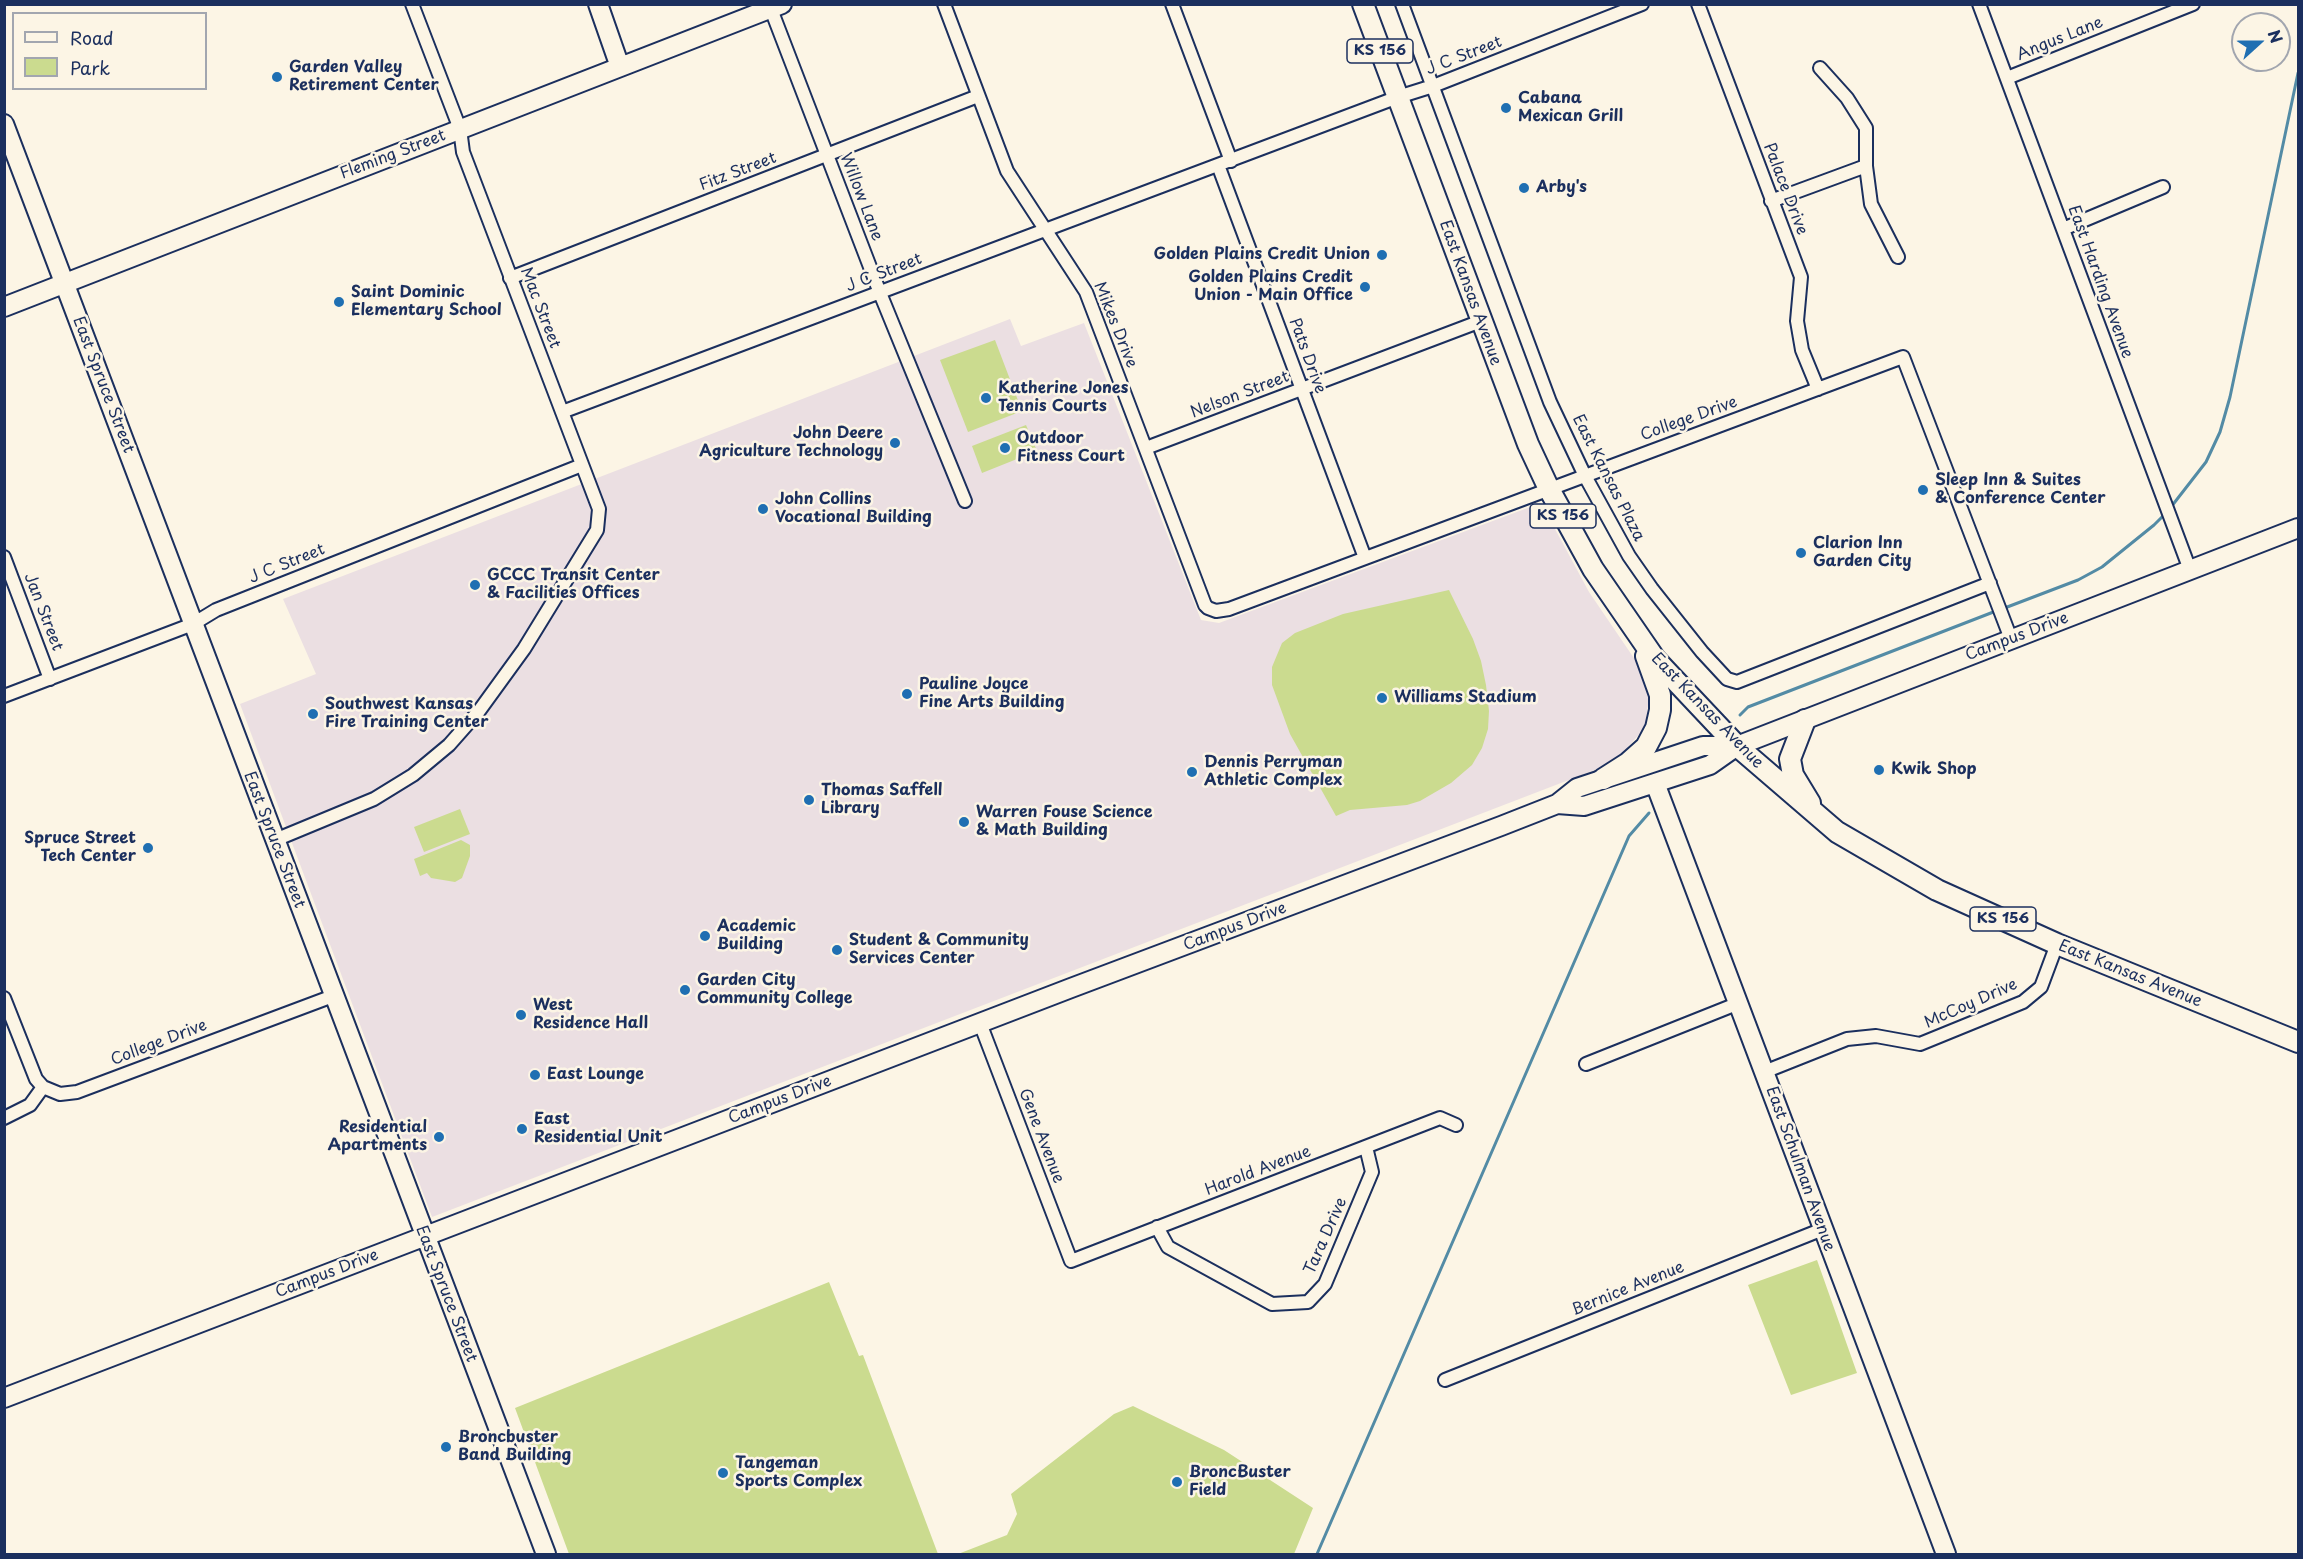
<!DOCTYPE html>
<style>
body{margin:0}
#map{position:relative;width:2303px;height:1559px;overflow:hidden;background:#fcf5e5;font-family:"Playpen Sans",sans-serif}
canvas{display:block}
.frame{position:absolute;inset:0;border:6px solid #1b2f5e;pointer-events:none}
.legend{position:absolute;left:12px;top:12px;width:195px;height:78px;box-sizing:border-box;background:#fcf5e5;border:2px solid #a2a6af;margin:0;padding:8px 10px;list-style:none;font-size:18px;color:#1b2f5e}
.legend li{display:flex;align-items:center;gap:12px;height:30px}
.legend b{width:30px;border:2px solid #a2a6af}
.north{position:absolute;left:2231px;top:12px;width:60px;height:60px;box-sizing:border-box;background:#fcf5e5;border:2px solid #a2a6af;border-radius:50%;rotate:69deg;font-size:16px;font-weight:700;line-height:24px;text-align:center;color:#1b2f5e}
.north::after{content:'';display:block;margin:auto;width:21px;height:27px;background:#1f6fb2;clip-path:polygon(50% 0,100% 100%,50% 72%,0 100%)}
</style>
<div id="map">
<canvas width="2303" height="1559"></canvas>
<div class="frame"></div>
<ul class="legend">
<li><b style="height:8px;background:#fcf5e5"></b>Road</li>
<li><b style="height:16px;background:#cbdb8f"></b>Park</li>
</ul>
<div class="north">N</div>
</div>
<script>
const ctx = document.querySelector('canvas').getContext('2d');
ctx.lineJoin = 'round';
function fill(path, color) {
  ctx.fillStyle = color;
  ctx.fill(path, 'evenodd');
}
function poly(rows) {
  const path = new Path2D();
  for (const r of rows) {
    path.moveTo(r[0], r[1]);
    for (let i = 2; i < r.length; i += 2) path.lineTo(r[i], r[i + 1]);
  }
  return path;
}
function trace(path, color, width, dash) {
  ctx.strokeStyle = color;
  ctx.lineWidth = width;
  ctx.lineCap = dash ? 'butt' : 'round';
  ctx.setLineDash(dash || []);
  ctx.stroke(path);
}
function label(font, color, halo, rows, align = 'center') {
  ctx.font = font + ' "Playpen Sans",sans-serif';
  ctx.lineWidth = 5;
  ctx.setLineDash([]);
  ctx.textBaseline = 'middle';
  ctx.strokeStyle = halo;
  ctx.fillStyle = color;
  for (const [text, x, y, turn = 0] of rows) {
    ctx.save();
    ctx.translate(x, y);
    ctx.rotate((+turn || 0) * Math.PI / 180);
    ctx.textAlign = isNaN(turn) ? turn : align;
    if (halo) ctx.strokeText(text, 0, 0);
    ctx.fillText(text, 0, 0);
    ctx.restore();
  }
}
const built = poly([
 [1010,319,1021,346,1084,323,1201,620,1219,623,1541,503,1589,592,1642,670,1650,689,1645,728,1613,763,432,1217,240,704,316,674,283,599]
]);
const green = poly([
 [995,340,1022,411,968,432,940,360],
 [1026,425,1037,451,982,473,972,446],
 [1449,590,1473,639,1481,661,1486,685,1489,711,1488,729,1482,748,1472,765,1451,783,1420,801,1407,805,1350,810,1336,816,1290,734,1272,685,1272,667,1282,643,1295,633,1343,614],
 [460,809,470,834,424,852,414,827],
 [461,840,470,845,470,856,462,878,455,882,431,878,427,873,420,876,414,859],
 [1817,1260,1857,1373,1791,1395,1748,1285],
 [829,1282,859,1356,863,1355,938,1554,569,1554,515,1408],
 [1133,1406,1224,1450,1313,1508,1294,1554,958,1554,1007,1535,1017,1514,1011,1494,1114,1414]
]);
const stream = poly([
 [2171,507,2206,462,2220,432,2230,397,2298,73],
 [2002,609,2078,580,2102,567,2154,525,2165,514],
 [1740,715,1748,707,1996,611],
 [1317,1554,1629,836,1649,813]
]);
const street = poly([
 [769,4,880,293,965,501],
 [944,4,1007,171,1086,292,1205,605,1208,608,1216,611,1229,609,1903,357,2011,639],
 [1172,4,1231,161],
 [1402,4,1550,402,1585,476,1629,556,1652,589,1702,652,1727,679,1737,682,1990,583],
 [1698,4,1801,277,1797,321,1802,350,1818,389],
 [1979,4,2190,570],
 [1820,68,1847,98,1866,128,1866,166,1871,204,1898,257],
 [2007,78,2193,4],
 [1218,165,1365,558],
 [1771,201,1866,166],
 [2063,229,2163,187],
 [510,278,978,96],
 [562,412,1398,97,1433,86,1642,4],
 [1146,448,1481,321],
 [4,557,50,679],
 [4,696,193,624,216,610,582,465],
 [275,840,374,799,413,775,449,745,479,711,524,649,597,530,599,509,463,152,460,129,412,4],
 [4,998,36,1079,43,1087,60,1094,77,1092,333,996],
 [980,1023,1071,1261,1440,1118,1456,1125],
 [1586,1064,1739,1003],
 [1764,1072,1847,1039,1876,1036,1920,1044,2023,1002,2041,987,2057,944],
 [4,1118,30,1105,43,1087],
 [1157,1227,1168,1247,1272,1304,1308,1302,1325,1284,1372,1172,1366,1147],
 [1445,1380,1823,1229]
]);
const secondary = poly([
 [598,4,620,67],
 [4,124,546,1554],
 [4,307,782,4],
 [1655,783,1946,1554],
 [1557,804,1584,806,1710,765,1737,746,2298,528],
 [4,1398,1071,988,1501,826,1557,804,1577,788,1703,746,1737,746]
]);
const primary = poly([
 [1363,4,1528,444,1549,489,1593,569,1655,659,1737,746,1837,832,1937,890,2057,944,2298,1042],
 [1805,720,1790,759,1793,775,1810,803],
 [1603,779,1628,763,1646,747,1656,728,1660,710,1660,695,1646,656]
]);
const markers = [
 [277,77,6,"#1f6fb2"],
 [1506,108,6,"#1f6fb2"],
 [1524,188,6,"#1f6fb2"],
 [1382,255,6,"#1f6fb2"],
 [1365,287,6,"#1f6fb2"],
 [339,302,6,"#1f6fb2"],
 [986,398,6,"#1f6fb2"],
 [895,443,6,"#1f6fb2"],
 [1005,448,6,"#1f6fb2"],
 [1923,490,6,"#1f6fb2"],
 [763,509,6,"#1f6fb2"],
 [1801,553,6,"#1f6fb2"],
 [475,585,6,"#1f6fb2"],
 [907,694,6,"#1f6fb2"],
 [1382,698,6,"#1f6fb2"],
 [313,714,6,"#1f6fb2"],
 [1879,770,6,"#1f6fb2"],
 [1192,772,6,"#1f6fb2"],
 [809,800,6,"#1f6fb2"],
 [964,822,6,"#1f6fb2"],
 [148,848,6,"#1f6fb2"],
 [705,936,6,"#1f6fb2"],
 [837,950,6,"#1f6fb2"],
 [685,990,6,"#1f6fb2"],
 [521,1015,6,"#1f6fb2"],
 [535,1075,6,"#1f6fb2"],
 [522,1129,6,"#1f6fb2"],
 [439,1137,6,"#1f6fb2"],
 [446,1447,6,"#1f6fb2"],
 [723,1473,6,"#1f6fb2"],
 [1177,1482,6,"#1f6fb2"]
];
const shields = [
 [1380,51,66],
 [1563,516,66],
 [2003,919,66]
];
const shieldNames = [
 ["KS 156",1380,51],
 ["KS 156",1563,516],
 ["KS 156",2003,919]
];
const streetNames = [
 ["Angus Lane",2060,39,-22],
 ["J C Street",1464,56,-21],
 ["Fleming Street",393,155,-21],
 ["Fitz Street",738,172,-21],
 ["Palace Drive",1785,189,69],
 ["Willow Lane",861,197,69],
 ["J C Street",884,273,-21],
 ["East Harding Avenue",2100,282,70],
 ["East Kansas Avenue",1470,293,70],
 ["Mac Street",540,308,69],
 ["Mikes Drive",1115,325,68],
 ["Pats Drive",1307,356,70],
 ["East Spruce Street",103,385,69],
 ["Nelson Street",1240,395,-21],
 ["College Drive",1689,419,-20],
 ["East Kansas Plaza",1608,478,63],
 ["J C Street",287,564,-22],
 ["Jan Street",43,612,69],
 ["Campus Drive",2017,637,-21],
 ["East Kansas Avenue",1707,711,46],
 ["East Spruce Street",274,840,69],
 ["Campus Drive",1235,927,-21],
 ["East Kansas Avenue",2130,974,22],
 ["McCoy Drive",1971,1004,-24],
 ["College Drive",159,1043,-21],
 ["Campus Drive",780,1100,-21],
 ["Gene Avenue",1041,1136,69],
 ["East Schulman Avenue",1800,1169,70],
 ["Harold Avenue",1258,1171,-21],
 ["Tara Drive",1326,1236,-66],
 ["Campus Drive",327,1274,-21],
 ["Bernice Avenue",1628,1289,-22],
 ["East Spruce Street",446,1294,69]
];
const poiNames = [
 ["Garden Valley",289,68],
 ["Retirement Center",289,86],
 ["Cabana",1518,99],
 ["Mexican Grill",1518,117],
 ["Arby's",1536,188],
 ["Golden Plains Credit Union",1370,255,"right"],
 ["Golden Plains Credit",1353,278,"right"],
 ["Union - Main Office",1353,296,"right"],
 ["Saint Dominic",351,293],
 ["Elementary School",351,311],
 ["Katherine Jones",998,389],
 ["Tennis Courts",998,407],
 ["John Deere",883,434,"right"],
 ["Agriculture Technology",883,452,"right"],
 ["Outdoor",1017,439],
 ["Fitness Court",1017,457],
 ["Sleep Inn & Suites",1935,481],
 ["& Conference Center",1935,499],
 ["John Collins",775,500],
 ["Vocational Building",775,518],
 ["Clarion Inn",1813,544],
 ["Garden City",1813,562],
 ["GCCC Transit Center",487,576],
 ["& Facilities Offices",487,594],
 ["Pauline Joyce",919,685],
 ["Fine Arts Building",919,703],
 ["Williams Stadium",1394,698],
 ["Southwest Kansas",325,705],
 ["Fire Training Center",325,723],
 ["Dennis Perryman",1204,763],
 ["Athletic Complex",1204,781],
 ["Kwik Shop",1891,770],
 ["Thomas Saffell",821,791],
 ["Library",821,809],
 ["Warren Fouse Science",976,813],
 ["& Math Building",976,831],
 ["Spruce Street",136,839,"right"],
 ["Tech Center",136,857,"right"],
 ["Academic",717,927],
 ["Building",717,945],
 ["Student & Community",849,941],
 ["Services Center",849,959],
 ["Garden City",697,981],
 ["Community College",697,999],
 ["West",533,1006],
 ["Residence Hall",533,1024],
 ["East Lounge",547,1075],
 ["East",534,1120],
 ["Residential Unit",534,1138],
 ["Residential",427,1128,"right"],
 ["Apartments",427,1146,"right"],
 ["Broncbuster",458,1438],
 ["Band Building",458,1456],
 ["Tangeman",735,1464],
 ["Sports Complex",735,1482],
 ["BroncBuster",1189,1473],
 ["Field",1189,1491]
];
fill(built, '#ebdfe2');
fill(green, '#cbdb8f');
trace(stream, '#538ba5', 3);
trace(street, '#1b2f5e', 16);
trace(secondary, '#1b2f5e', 22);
trace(primary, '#1b2f5e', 24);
trace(street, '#fcf5e5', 12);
trace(secondary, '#fcf5e5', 18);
trace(primary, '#fcf5e5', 20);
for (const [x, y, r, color] of markers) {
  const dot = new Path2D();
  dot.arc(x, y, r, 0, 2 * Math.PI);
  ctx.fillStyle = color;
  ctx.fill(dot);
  trace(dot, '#fcf5e5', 2);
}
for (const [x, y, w] of shields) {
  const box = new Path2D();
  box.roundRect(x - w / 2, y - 12, w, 24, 4.5);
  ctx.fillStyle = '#fcf5e5';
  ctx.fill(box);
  trace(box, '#1b2f5e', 1.5);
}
label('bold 15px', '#1b2f5e', null, shieldNames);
label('16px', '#1b2f5e', '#fcf5e5', streetNames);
label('bold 16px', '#1b2f5e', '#fcf5e5', poiNames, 'left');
</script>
